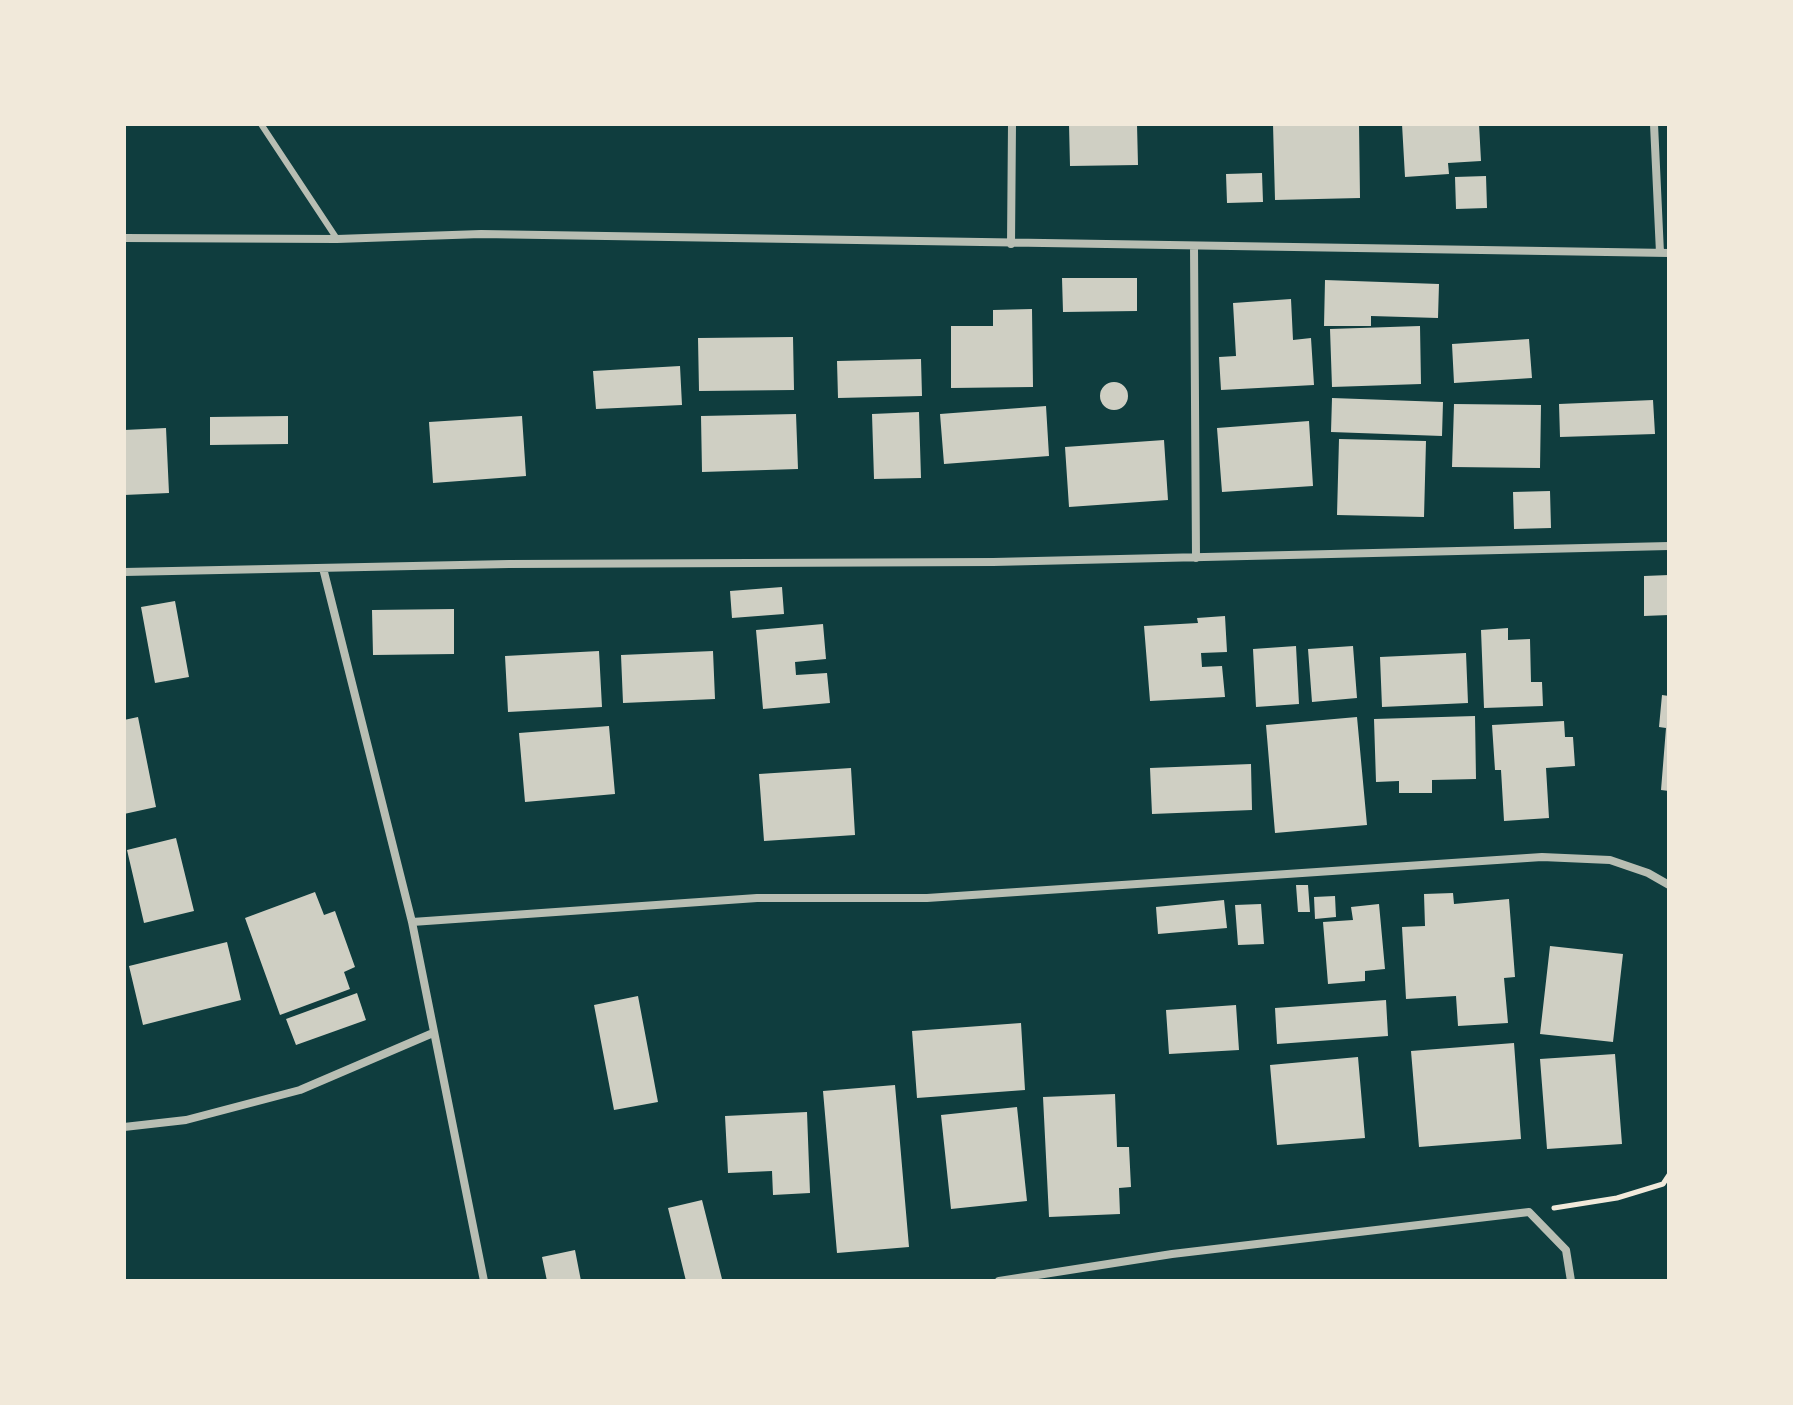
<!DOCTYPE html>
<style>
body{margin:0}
#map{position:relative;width:1793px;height:1405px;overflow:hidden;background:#0f3d3e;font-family:"Alegreya Sans",sans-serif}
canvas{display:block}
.frame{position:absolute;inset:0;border:126px solid #f1e9da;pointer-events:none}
</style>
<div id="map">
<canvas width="1793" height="1405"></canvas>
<div class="frame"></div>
</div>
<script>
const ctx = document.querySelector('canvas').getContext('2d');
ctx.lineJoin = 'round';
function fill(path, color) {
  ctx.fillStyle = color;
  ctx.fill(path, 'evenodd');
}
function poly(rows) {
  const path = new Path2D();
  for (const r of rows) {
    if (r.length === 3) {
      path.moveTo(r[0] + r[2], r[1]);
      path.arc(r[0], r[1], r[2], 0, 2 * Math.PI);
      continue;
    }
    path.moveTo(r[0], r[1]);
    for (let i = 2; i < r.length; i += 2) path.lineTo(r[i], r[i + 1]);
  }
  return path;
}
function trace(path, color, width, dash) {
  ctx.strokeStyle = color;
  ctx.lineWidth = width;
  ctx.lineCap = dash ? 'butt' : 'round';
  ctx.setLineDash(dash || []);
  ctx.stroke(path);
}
const building = poly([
 [1069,124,1137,124,1138,165,1070,166],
 [1273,124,1359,124,1360,198,1275,200],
 [1402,124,1479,124,1481,161,1448,163,1449,174,1405,177],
 [1262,173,1263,202,1227,203,1226,174],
 [1486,176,1487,208,1456,209,1455,177],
 [1062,278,1137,278,1137,311,1063,312],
 [1325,280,1439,284,1438,318,1371,316,1371,326,1324,326],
 [1291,299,1293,340,1311,338,1314,385,1221,390,1219,357,1236,356,1233,303],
 [1032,309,1033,387,951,388,951,326,993,326,993,310],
 [1420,326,1421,384,1332,387,1330,329],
 [793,337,794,390,699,391,698,338],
 [1529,339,1532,378,1454,383,1452,344],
 [921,359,922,396,838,398,837,361],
 [680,366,682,405,596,409,593,371],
 [1114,396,14],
 [1332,398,1443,402,1442,436,1331,432],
 [1653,400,1655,434,1560,437,1559,404],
 [1454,404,1541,405,1540,468,1452,467],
 [1046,406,1049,456,944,464,940,414],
 [919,412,921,478,874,479,872,414],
 [796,414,798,469,702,472,701,416],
 [288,416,288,444,210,445,210,417],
 [522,416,526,476,433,483,429,422],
 [1309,421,1313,486,1222,492,1217,428],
 [166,428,169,493,124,495,124,430],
 [1339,439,1426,441,1424,517,1337,515],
 [1164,440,1168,500,1069,507,1065,447],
 [1550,491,1551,528,1514,529,1513,492],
 [1669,575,1669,615,1644,616,1644,576],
 [782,587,784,614,732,618,730,591],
 [175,601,189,677,155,683,141,607],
 [454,609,454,654,373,655,372,610],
 [1225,616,1227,652,1201,653,1202,667,1222,666,1225,697,1150,701,1144,626,1198,623,1197,618],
 [823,624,826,659,795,662,796,675,827,673,830,703,763,709,756,630],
 [1508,628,1508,640,1530,639,1531,682,1542,682,1543,706,1484,708,1481,630],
 [1296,646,1299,704,1256,707,1253,649],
 [1353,646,1357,698,1312,702,1308,649],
 [599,651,602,707,508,712,505,656],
 [713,651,715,699,623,703,621,655],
 [1466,653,1468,703,1382,707,1380,657],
 [1662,695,1669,696,1669,791,1661,790,1666,728,1659,727],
 [1475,716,1476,779,1432,780,1432,793,1399,793,1399,781,1376,782,1374,719],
 [138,717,156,807,124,814,124,720],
 [1357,717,1367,825,1275,833,1266,725],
 [1564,721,1565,737,1573,737,1575,766,1546,768,1549,818,1504,821,1501,770,1495,770,1492,725],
 [609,726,615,794,525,802,519,733],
 [1251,764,1252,810,1152,814,1150,768],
 [851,768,855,835,764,841,759,774],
 [176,838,194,911,144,923,127,850],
 [1296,885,1308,885,1310,912,1298,912],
 [315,892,324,915,335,911,355,967,344,972,350,989,280,1015,245,918],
 [1453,893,1454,904,1509,899,1515,977,1504,978,1508,1023,1458,1026,1456,996,1406,999,1402,927,1425,926,1424,894],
 [1335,896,1336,917,1315,919,1314,897],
 [1224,900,1227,928,1158,934,1156,907],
 [1261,904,1264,944,1238,945,1235,905],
 [1379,904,1385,969,1365,971,1365,981,1328,984,1323,922,1353,920,1351,907],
 [227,942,241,1000,143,1025,129,966],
 [1550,946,1623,954,1613,1042,1540,1034],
 [357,993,366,1020,296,1045,286,1019],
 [638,996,658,1102,614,1110,594,1005],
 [1386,1000,1388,1036,1277,1044,1275,1008],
 [1236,1005,1239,1050,1169,1054,1166,1010],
 [1021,1023,1025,1090,917,1098,912,1031],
 [1514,1043,1521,1139,1419,1147,1411,1051],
 [1615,1054,1622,1144,1547,1149,1540,1059],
 [1358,1057,1365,1138,1277,1145,1270,1065],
 [895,1085,909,1247,837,1253,823,1091],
 [1115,1094,1117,1147,1129,1147,1131,1187,1119,1188,1120,1214,1049,1217,1043,1097],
 [1017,1107,1027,1201,951,1209,941,1115],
 [807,1112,810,1193,773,1195,772,1171,728,1173,725,1116],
 [702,1200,722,1279,686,1281,668,1208],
 [575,1250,581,1281,547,1281,542,1257]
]);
const path = poly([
 [1554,1208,1617,1198,1663,1184,1669,1175]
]);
const service = poly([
 [261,124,337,239]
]);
const minor = poly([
 [1654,124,1660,253],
 [124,238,337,239,481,234,1669,253],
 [1011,244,1012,124],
 [1194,246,1196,558],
 [323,568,412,922,484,1281],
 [124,572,509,564,993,562,1669,546],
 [412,922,757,898,927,898,1542,857,1610,860,1648,873,1669,885],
 [124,1127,186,1120,300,1090,433,1033],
 [999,1281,1172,1254,1529,1212,1566,1250,1571,1281]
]);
fill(building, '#cfcfc3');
trace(path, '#f1e9da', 5);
trace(service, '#b8beb3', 6);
trace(minor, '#b8beb3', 8);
</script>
